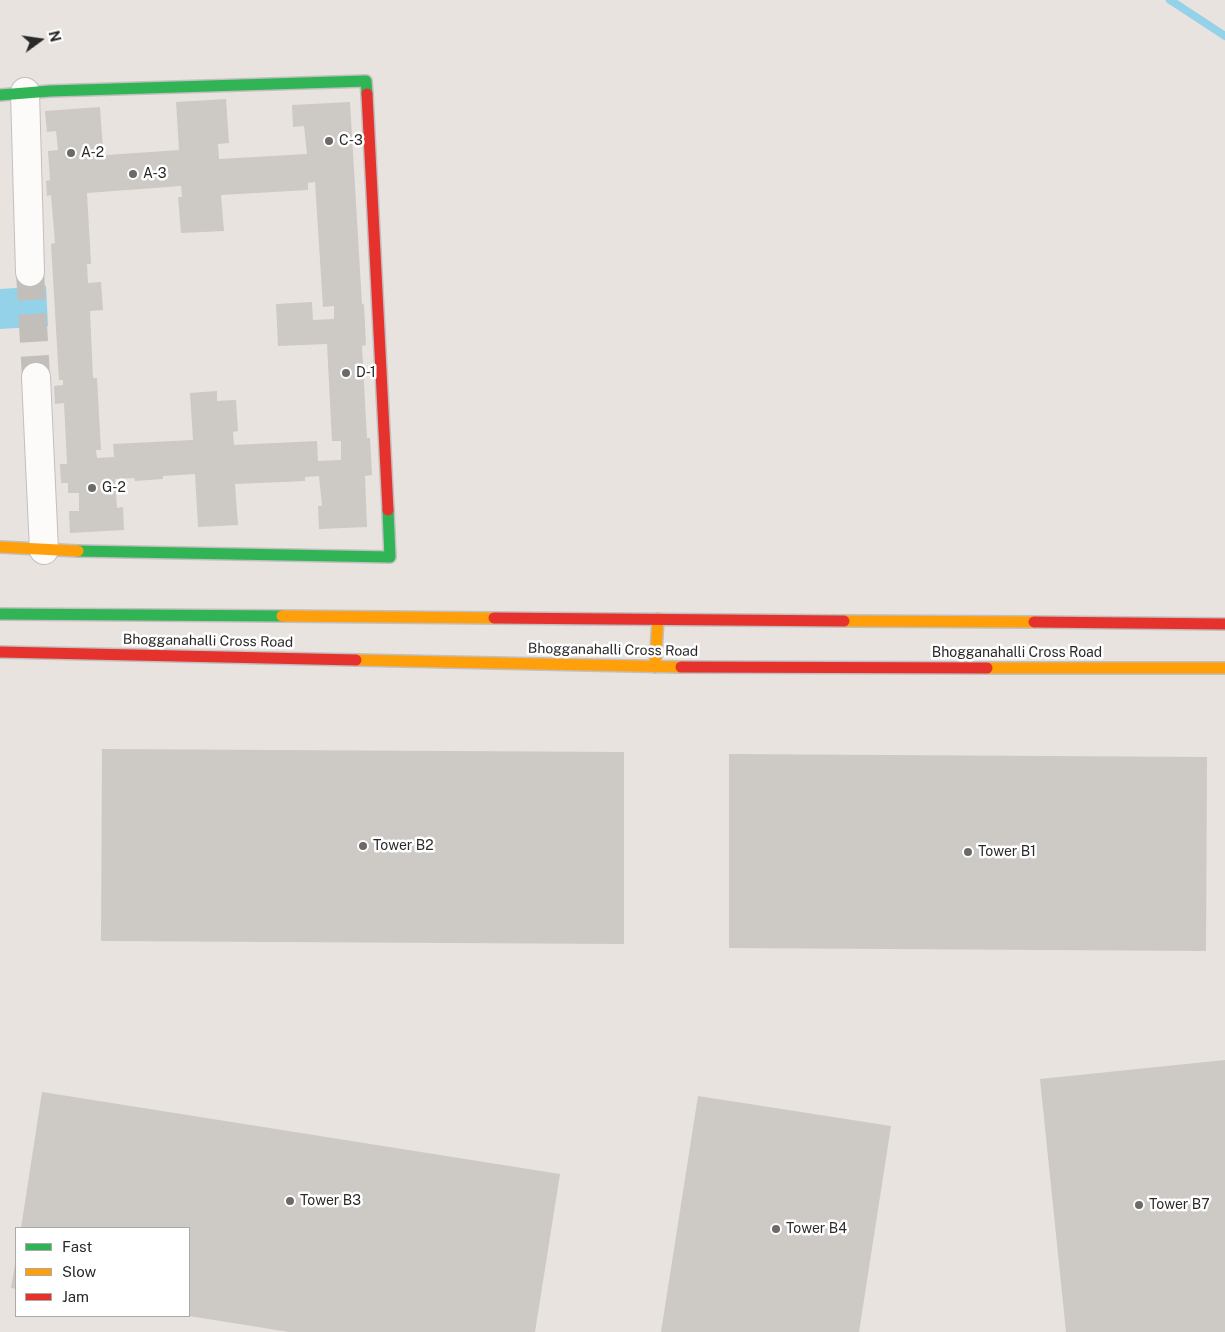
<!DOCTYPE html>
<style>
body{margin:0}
#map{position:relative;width:1225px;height:1332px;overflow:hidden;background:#e8e3de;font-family:"Public Sans",sans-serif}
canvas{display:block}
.legend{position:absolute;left:15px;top:1227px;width:175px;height:90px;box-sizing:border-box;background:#fff;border:1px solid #a9a9a9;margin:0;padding:6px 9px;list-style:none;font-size:15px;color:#292929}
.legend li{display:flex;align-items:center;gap:10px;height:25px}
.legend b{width:25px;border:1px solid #a9a9a9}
.north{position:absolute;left:15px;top:15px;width:50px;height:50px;-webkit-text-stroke:4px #fff;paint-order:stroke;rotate:76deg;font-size:14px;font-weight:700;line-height:20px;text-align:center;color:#292929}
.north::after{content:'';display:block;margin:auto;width:18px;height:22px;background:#292929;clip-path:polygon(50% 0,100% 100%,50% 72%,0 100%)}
</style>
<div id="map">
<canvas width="1225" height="1332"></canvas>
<ul class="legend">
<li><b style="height:6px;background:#30b455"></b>Fast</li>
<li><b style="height:6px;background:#ff9f0a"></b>Slow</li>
<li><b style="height:6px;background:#e5322d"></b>Jam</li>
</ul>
<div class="north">N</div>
</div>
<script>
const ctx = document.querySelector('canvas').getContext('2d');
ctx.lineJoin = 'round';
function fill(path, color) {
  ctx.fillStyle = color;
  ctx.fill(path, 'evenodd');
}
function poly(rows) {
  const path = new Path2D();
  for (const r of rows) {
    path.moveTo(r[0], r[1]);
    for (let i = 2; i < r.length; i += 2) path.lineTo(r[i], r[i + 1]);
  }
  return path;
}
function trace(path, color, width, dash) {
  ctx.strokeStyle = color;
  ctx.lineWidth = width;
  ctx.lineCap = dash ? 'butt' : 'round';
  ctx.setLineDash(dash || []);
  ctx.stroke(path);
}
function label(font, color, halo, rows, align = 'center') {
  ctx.font = font + ' "Public Sans",sans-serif';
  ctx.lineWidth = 5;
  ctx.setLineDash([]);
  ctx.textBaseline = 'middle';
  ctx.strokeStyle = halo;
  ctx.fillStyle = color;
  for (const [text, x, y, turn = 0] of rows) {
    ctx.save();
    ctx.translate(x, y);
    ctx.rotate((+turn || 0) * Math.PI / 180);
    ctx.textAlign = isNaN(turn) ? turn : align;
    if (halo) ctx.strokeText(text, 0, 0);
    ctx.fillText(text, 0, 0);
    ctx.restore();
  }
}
const water = poly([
 [46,286,48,326,0,329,0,289]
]);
const stream = poly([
 [1170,0,1225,36]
]);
const building = poly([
 [226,99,229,143,218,144,219,159,307,154,304,126,293,127,292,105,350,102,362,304,364,304,366,345,362,346,367,438,370,438,372,475,365,476,367,527,319,529,318,506,322,506,319,476,305,477,305,481,235,484,238,525,198,527,195,474,163,476,163,479,135,481,134,478,115,479,117,508,123,507,124,530,70,533,69,511,79,511,79,493,68,493,68,483,61,483,60,464,67,464,64,403,55,404,54,386,63,385,63,380,59,380,51,244,55,243,51,195,47,196,46,181,50,180,48,151,58,150,56,131,47,132,45,111,100,107,103,150,93,151,93,156,179,150,176,102],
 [315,182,323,307,334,306,334,319,313,320,312,302,276,304,278,346,327,344,332,441,341,441,341,460,318,461,317,441,234,445,233,432,238,431,236,400,217,401,217,391,190,393,193,440,113,444,114,457,97,458,96,450,101,450,97,378,93,378,90,311,103,310,101,282,88,283,87,264,91,264,87,193,181,186,182,197,178,197,181,233,224,231,221,195,308,190,308,183],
 [102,749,624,752,624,944,101,941],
 [729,754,1207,757,1206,951,729,948],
 [1225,1060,1225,1332,1066,1332,1040,1079],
 [42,1092,560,1174,535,1332,289,1332,189,1316,189,1228,21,1228],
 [698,1096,891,1126,859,1332,661,1332],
 [15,1264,16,1264,16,1289,11,1288]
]);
const streetTunnel = poly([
 [30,272,36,377]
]);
const street = poly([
 [25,92,30,272],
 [36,377,44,550]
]);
const fast = poly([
 [0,95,50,91,366,81,367,94],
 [78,551,390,557,388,510],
 [0,614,282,616]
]);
const slow = poly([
 [0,547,78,551],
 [282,616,494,618],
 [844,621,1034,622],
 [356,660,681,667],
 [655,667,658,619],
 [987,668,1225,668]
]);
const jam = poly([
 [367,94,388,510],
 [494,618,844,621],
 [1034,622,1225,624],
 [0,652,356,660],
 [681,667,987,668]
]);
const markers = [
 [329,141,5,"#6c6a68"],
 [71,153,5,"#6c6a68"],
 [133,174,5,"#6c6a68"],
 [346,373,5,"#6c6a68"],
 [92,488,5,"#6c6a68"],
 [363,846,5,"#6c6a68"],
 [968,852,5,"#6c6a68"],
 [290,1201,5,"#6c6a68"],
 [1139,1205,5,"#6c6a68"],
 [776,1229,5,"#6c6a68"]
];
const poiNames = [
 ["C-3",339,141],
 ["A-2",81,153],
 ["A-3",143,174],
 ["D-1",356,373],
 ["G-2",102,488],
 ["Tower B2",373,846],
 ["Tower B1",978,852],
 ["Tower B3",300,1201],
 ["Tower B7",1149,1205],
 ["Tower B4",786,1229]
];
const streetNames = [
 ["Bhogganahalli Cross Road",208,641,1],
 ["Bhogganahalli Cross Road",613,650,1],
 ["Bhogganahalli Cross Road",1017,653]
];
fill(water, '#93d2e8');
trace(stream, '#93d2e8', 8);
fill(building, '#cdc9c5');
trace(streetTunnel, '#c2beba', 28, [28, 14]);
trace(street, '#c1bfc0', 30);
trace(fast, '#c1bfc0', 14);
trace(slow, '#c1bfc0', 14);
trace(jam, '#c1bfc0', 14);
trace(street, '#fcfbfa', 28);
trace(fast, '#30b455', 11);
trace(slow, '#ff9f0a', 11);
trace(jam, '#e5322d', 11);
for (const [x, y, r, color] of markers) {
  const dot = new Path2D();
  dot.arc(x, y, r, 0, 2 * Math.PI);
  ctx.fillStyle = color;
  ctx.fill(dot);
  trace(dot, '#fff', 2);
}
label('14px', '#292929', '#fff', poiNames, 'left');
label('14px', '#292929', '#fff', streetNames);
</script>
